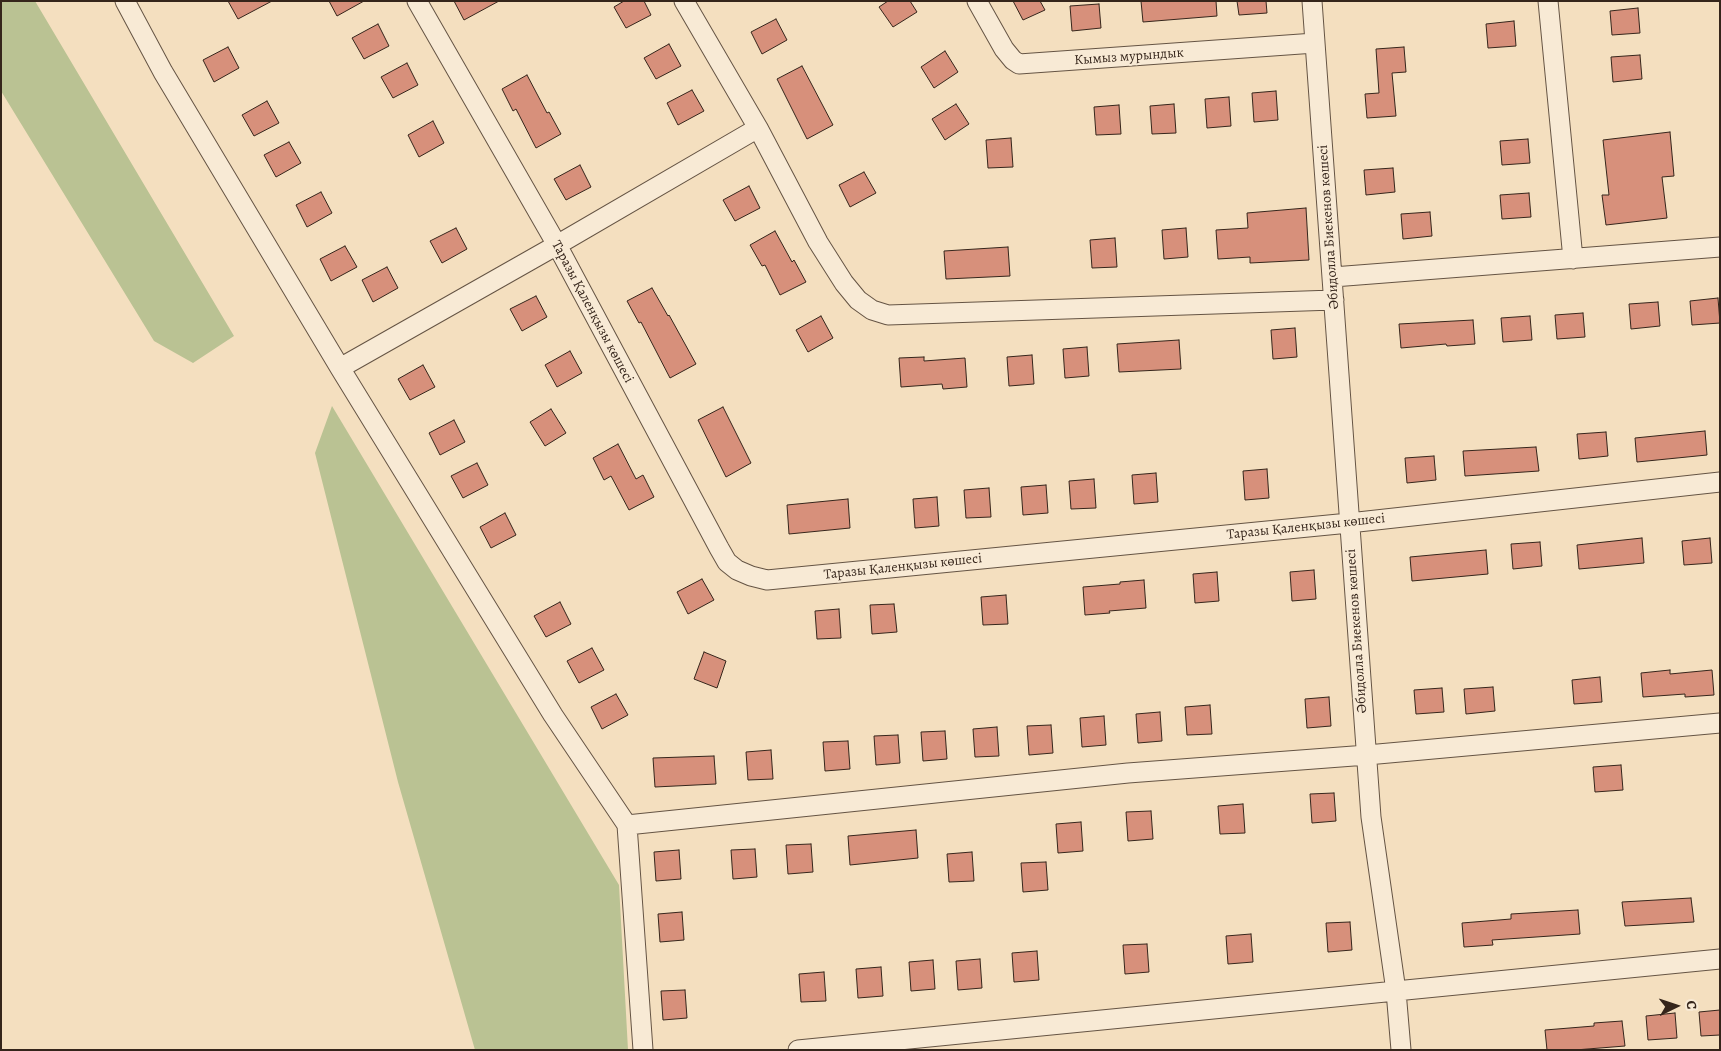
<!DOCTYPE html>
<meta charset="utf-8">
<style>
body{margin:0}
#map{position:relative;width:1721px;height:1051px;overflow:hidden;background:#f4dfbf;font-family:Alegreya,serif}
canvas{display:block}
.frame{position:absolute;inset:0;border:2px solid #35251b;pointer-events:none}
.north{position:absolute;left:1651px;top:981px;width:50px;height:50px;-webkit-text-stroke:4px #f8ead5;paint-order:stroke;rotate:86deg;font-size:14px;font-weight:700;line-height:20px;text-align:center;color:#35251b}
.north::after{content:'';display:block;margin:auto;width:18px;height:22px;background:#35251b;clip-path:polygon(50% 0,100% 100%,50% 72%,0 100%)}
</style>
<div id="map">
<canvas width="1721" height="1051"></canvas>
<div class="frame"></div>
<div class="north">С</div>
</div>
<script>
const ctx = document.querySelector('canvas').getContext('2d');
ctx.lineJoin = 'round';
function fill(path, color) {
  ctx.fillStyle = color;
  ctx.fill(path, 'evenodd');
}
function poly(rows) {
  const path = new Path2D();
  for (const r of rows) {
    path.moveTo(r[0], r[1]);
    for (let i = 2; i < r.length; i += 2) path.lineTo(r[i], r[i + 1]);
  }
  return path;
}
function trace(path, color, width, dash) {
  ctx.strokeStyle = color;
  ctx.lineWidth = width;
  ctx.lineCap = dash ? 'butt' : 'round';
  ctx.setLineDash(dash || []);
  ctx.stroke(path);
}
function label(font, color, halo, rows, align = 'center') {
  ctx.font = font + ' Alegreya,serif';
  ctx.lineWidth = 4;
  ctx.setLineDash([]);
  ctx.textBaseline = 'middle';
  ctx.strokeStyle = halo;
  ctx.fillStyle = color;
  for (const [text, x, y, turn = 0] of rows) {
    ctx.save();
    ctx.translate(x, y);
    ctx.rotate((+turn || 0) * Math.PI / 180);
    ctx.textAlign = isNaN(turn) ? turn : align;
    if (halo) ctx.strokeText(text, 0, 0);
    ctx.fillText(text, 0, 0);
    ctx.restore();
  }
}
const green = poly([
 [1,1,35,1,234,336,193,363,154,341,1,91],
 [332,406,619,885,628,1050,475,1050,398,782,315,453]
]);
const building = poly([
 [228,1,272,1,238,19,228,1],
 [329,1,364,1,337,16,329,1],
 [454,1,499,1,464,20,454,1],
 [624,1,644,1,651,15,626,28,614,7,624,1],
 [888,1,910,1,917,12,893,27,879,7,888,1],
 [1013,1,1040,1,1045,10,1023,20,1013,1],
 [1141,1,1216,1,1217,16,1143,22,1141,1],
 [1237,1,1266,1,1267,13,1239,15,1237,1],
 [1099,4,1101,28,1072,31,1070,6,1099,4],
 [1638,8,1640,33,1612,35,1610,11,1638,8],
 [776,19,787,40,762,54,751,32,776,19],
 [1514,21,1516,46,1488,48,1486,24,1514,21],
 [378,24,389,46,364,59,352,38,378,24],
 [669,44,681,66,656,79,644,58,669,44],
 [228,47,239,68,214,82,203,60,228,47],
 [1404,47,1406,72,1392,73,1396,116,1367,118,1365,94,1379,93,1376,49,1404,47],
 [945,51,958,72,934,88,921,67,945,51],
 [1640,55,1642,79,1613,82,1611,57,1640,55],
 [407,63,418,85,393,98,381,77,407,63],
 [802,66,833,125,807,139,777,79,802,66],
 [527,75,547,113,549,112,561,134,536,148,516,109,513,111,502,89,527,75],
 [692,90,704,111,678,125,667,103,692,90],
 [1276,91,1278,120,1254,122,1252,93,1276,91],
 [1229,97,1231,126,1207,128,1205,99,1229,97],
 [267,101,279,123,254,136,242,115,267,101],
 [956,104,969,124,945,140,932,119,956,104],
 [1174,104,1176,133,1152,134,1150,106,1174,104],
 [1119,105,1121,134,1096,135,1094,107,1119,105],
 [433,121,444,143,419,157,408,135,433,121],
 [1670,132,1674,176,1662,177,1667,218,1606,225,1602,195,1609,195,1603,140,1670,132],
 [1011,138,1013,167,988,168,986,140,1011,138],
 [1528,139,1530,163,1502,165,1500,141,1528,139],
 [289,142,301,163,276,177,264,155,289,142],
 [580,165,591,187,566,200,554,179,580,165],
 [1393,168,1395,192,1366,195,1364,170,1393,168],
 [864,172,876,193,850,207,839,185,864,172],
 [749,186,760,208,735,221,723,200,749,186],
 [321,192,332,213,307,227,296,205,321,192],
 [1529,193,1531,217,1502,219,1500,195,1529,193],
 [1306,208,1309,260,1250,263,1250,257,1218,259,1216,230,1248,228,1247,213,1306,208],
 [1430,212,1432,236,1403,239,1401,214,1430,212],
 [456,228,467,249,442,263,430,241,456,228],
 [1186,228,1188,257,1164,259,1162,230,1186,228],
 [775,231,792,262,794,260,806,282,780,295,765,265,762,266,750,245,775,231],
 [1115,238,1117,267,1092,268,1090,240,1115,238],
 [345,246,357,267,331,281,320,259,345,246],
 [1008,247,1010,276,946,279,944,251,1008,247],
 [387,267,398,288,373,302,362,280,387,267],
 [652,288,668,316,669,315,696,364,670,378,641,322,639,323,627,301,652,288],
 [536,296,547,317,522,331,510,309,536,296],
 [1718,298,1720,323,1692,325,1690,301,1718,298],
 [1658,302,1660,326,1631,329,1629,304,1658,302],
 [1583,313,1585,337,1557,339,1555,315,1583,313],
 [821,316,833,338,808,352,796,330,821,316],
 [1530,316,1532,340,1503,342,1501,318,1530,316],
 [1473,320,1475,344,1447,346,1446,344,1401,348,1399,324,1473,320],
 [1295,328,1297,357,1273,359,1271,330,1295,328],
 [1179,340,1181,369,1119,372,1117,344,1179,340],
 [1087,347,1089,376,1065,378,1063,349,1087,347],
 [570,351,582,373,557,387,545,365,570,351],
 [1032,355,1034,384,1009,386,1007,357,1032,355],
 [924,357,924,361,965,358,967,387,943,389,942,384,901,387,899,358,924,357],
 [423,365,435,387,410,400,398,379,423,365],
 [723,407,751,463,726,477,698,420,723,407],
 [551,409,566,433,545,446,530,422,551,409],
 [454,420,465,442,440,455,429,433,454,420],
 [1705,431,1707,455,1637,462,1635,438,1705,431],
 [1606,432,1608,456,1579,459,1577,434,1606,432],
 [618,444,636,479,643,475,654,497,629,510,611,476,604,480,593,458,618,444],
 [1536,447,1539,471,1465,476,1463,451,1536,447],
 [1434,456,1436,480,1407,483,1405,458,1434,456],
 [477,463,488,485,463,498,451,476,477,463],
 [1267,469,1269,498,1245,500,1243,471,1267,469],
 [1156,473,1158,502,1134,504,1132,475,1156,473],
 [1094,479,1096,508,1071,509,1069,481,1094,479],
 [1046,485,1048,513,1023,515,1021,487,1046,485],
 [989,488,991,517,966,518,964,490,989,488],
 [937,497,939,526,915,528,913,499,937,497],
 [848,499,850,528,789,534,787,505,848,499],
 [505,513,516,535,491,548,480,527,505,513],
 [1642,538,1644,563,1579,569,1577,545,1642,538],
 [1710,538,1712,563,1684,565,1682,541,1710,538],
 [1540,542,1542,566,1513,569,1511,544,1540,542],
 [1486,550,1488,574,1412,581,1410,557,1486,550],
 [1314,570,1316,599,1292,601,1290,572,1314,570],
 [1217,572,1219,601,1195,603,1193,574,1217,572],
 [702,579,714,600,688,614,677,592,702,579],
 [1144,580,1146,608,1109,611,1110,613,1085,615,1083,587,1120,584,1120,582,1144,580],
 [1006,595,1008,624,983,625,981,597,1006,595],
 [560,602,571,624,546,637,534,616,560,602],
 [894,604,897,632,872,634,870,605,894,604],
 [839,609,841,638,817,639,815,611,839,609],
 [592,648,604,670,579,683,567,661,592,648],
 [704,652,726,661,717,688,694,679,704,652],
 [1670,670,1670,674,1712,670,1714,695,1685,697,1685,694,1643,697,1641,673,1670,670],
 [1600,677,1602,702,1574,704,1572,680,1600,677],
 [1493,687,1495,711,1466,714,1464,689,1493,687],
 [1442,688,1444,712,1416,714,1414,690,1442,688],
 [616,694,628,715,602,729,591,707,616,694],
 [1329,697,1331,726,1307,728,1305,699,1329,697],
 [1210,705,1212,734,1187,735,1185,707,1210,705],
 [1160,712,1162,741,1138,743,1136,714,1160,712],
 [1104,716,1106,745,1082,747,1080,718,1104,716],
 [1051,725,1053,753,1029,755,1027,726,1051,725],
 [997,727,999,756,975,757,973,729,997,727],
 [945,731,947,759,923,761,921,732,945,731],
 [898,735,900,763,876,765,874,736,898,735],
 [848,741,850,769,825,771,823,742,848,741],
 [771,750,773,779,748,780,746,752,771,750],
 [714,756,716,784,655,787,653,758,714,756],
 [1621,765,1623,790,1595,792,1593,767,1621,765],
 [1334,793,1336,821,1312,823,1310,794,1334,793],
 [1243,804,1245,833,1220,834,1218,806,1243,804],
 [1151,811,1153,839,1128,841,1126,812,1151,811],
 [1081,822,1083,851,1058,853,1056,824,1081,822],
 [916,830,918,858,850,865,848,836,916,830],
 [811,844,813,872,788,874,786,845,811,844],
 [755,849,757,877,733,879,731,850,755,849],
 [679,850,681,879,656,881,654,852,679,850],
 [972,852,974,881,949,882,947,854,972,852],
 [1046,862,1048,890,1023,892,1021,863,1046,862],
 [1691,898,1694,922,1625,926,1622,902,1691,898],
 [1578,910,1580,934,1492,940,1493,945,1464,947,1462,923,1511,919,1511,914,1578,910],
 [682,912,684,940,660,942,658,914,682,912],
 [1350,922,1352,950,1328,952,1326,923,1350,922],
 [1251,934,1253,962,1228,964,1226,936,1251,934],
 [1147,944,1149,972,1125,974,1123,945,1147,944],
 [1037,951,1039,980,1014,982,1012,953,1037,951],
 [980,959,982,988,958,990,956,961,980,959],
 [933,960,935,989,911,991,909,962,933,960],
 [881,967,883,996,858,998,856,969,881,967],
 [824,972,826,1001,801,1002,799,974,824,972],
 [685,990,687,1018,663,1020,661,991,685,990],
 [1720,1010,1720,1035,1701,1036,1699,1012,1720,1010],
 [1675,1013,1677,1038,1648,1040,1646,1016,1675,1013],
 [1622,1021,1625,1046,1575,1050,1547,1050,1545,1030,1594,1026,1594,1023,1622,1021]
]);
const minor = poly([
 [125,1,163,72,340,368,553,715,627,825,643,1050],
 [417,1,557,245,719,548,727,562,737,570,751,576,767,580,1349,523,1720,482],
 [684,1,758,128,818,242,844,283,858,300,872,310,888,315,1334,300],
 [977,1,1004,49,1013,60,1019,64,1315,43],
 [1312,1,1371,817,1396,991,1401,1050],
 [1548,1,1573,259],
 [1333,277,1720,247],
 [340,368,557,245,758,128],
 [627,825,1128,773,1367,755,1720,723],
 [798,1050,1720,959]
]);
const streetNames = [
 ["Кымыз мурындык",1129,57,-4],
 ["Әбидолла Биекенов көшесі",1329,227,-94],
 ["Таразы Қаленқызы көшесі",592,312,62],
 ["Таразы Қаленқызы көшесі",1306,527,-6],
 ["Таразы Қаленқызы көшесі",903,567,-6],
 ["Әбидолла Биекенов көшесі",1357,631,-94]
];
fill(green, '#bac293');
fill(building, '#d7907b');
trace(building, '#35251b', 1);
trace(minor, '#655444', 21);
trace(minor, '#f8ead5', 19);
label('14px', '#35251b', '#f8ead5', streetNames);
</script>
